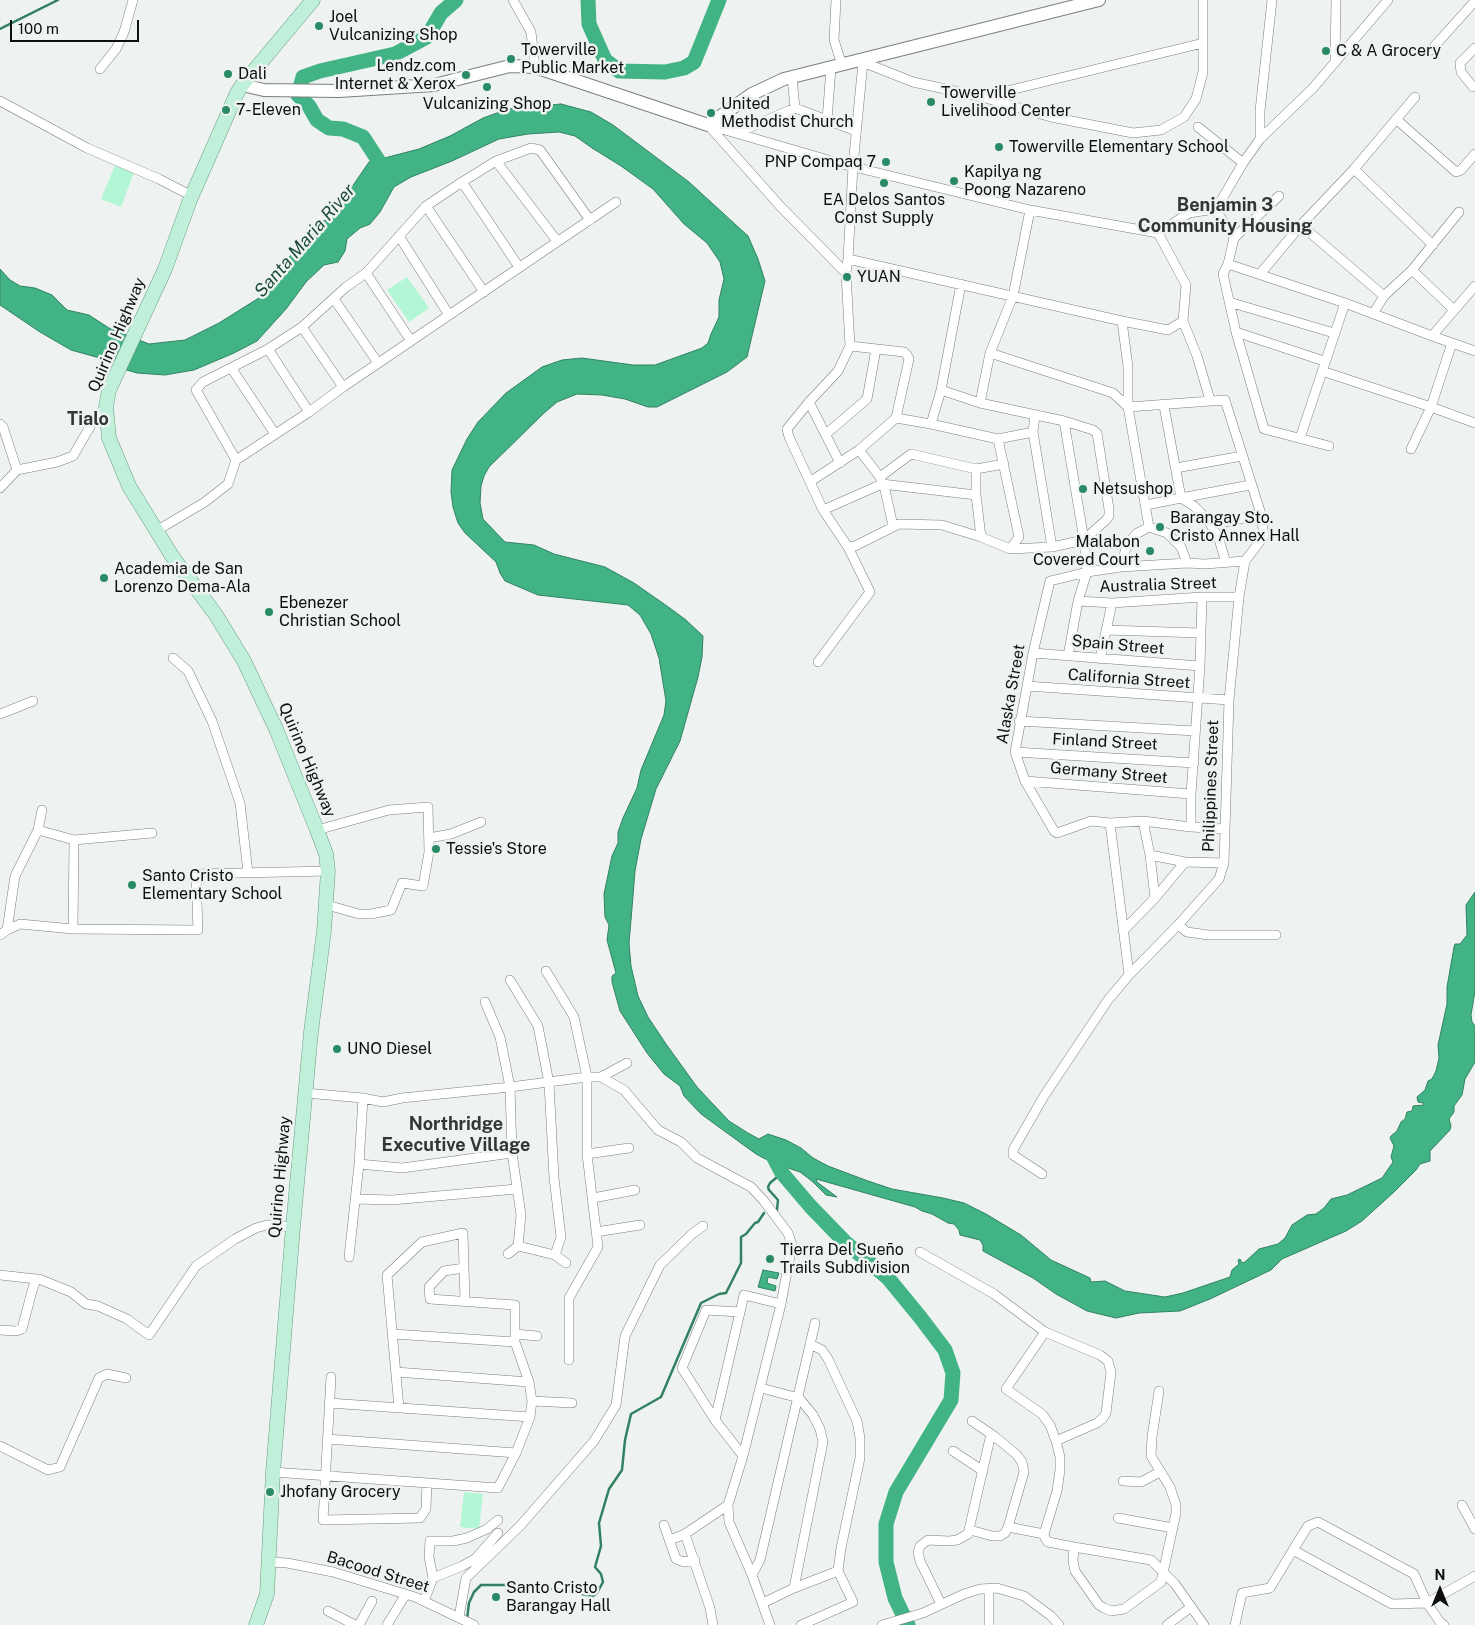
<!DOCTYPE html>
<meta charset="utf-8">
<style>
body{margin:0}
#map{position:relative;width:1475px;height:1625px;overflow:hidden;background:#eef3f1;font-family:"Public Sans",sans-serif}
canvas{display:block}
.north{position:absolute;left:1415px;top:1565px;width:50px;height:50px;-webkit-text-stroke:4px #eef3f1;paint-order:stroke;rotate:0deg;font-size:14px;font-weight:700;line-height:20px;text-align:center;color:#0e0f0f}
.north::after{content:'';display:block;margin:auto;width:18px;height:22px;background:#0e0f0f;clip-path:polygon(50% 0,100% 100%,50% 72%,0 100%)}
.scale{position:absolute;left:10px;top:20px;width:129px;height:22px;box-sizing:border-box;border:2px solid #0e0f0f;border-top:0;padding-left:6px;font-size:15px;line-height:18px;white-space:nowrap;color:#0e0f0f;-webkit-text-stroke:4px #eef3f1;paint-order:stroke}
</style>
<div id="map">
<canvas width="1475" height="1625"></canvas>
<div class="north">N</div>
<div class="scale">100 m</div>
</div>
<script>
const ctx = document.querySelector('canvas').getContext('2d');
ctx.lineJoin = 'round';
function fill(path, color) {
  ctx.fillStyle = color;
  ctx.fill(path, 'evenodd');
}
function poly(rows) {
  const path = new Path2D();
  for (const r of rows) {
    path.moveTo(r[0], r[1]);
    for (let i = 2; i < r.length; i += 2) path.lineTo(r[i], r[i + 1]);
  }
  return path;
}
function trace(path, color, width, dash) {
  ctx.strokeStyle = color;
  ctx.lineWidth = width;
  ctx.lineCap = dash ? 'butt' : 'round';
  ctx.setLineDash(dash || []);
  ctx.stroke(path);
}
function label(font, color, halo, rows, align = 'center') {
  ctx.font = font + ' "Public Sans",sans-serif';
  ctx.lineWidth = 5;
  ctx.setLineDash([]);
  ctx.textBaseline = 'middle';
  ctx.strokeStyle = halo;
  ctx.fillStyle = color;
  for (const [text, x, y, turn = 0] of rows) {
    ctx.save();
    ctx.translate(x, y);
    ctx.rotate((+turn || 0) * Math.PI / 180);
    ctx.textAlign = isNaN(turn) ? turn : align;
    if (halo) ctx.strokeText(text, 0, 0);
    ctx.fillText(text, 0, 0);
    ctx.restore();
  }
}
const green = poly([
 [116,163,135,170,121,207,101,199],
 [407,277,429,308,409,322,387,290],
 [464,1492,483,1494,479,1529,460,1527]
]);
const water = poly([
 [561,104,591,112,613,125,689,182,748,236,758,259,765,281,747,357,727,372,657,407,648,407,625,399,602,395,577,394,557,402,543,414,489,467,484,476,481,486,480,503,483,519,505,542,534,545,554,554,605,567,634,583,667,606,686,620,703,636,702,657,698,677,680,741,656,789,641,839,635,871,631,920,629,943,631,966,638,996,648,1017,666,1044,697,1087,729,1121,748,1133,759,1139,768,1134,786,1140,801,1148,813,1158,828,1166,868,1181,892,1189,943,1198,964,1203,986,1214,1021,1235,1051,1260,1090,1278,1091,1282,1105,1281,1125,1291,1165,1297,1183,1293,1230,1277,1232,1270,1239,1264,1238,1260,1240,1259,1242,1263,1245,1262,1259,1249,1278,1244,1285,1238,1292,1225,1307,1215,1316,1214,1324,1208,1331,1199,1347,1195,1382,1178,1393,1162,1391,1157,1394,1146,1390,1138,1391,1136,1397,1131,1401,1122,1405,1119,1407,1112,1412,1111,1413,1106,1424,1105,1423,1103,1418,1102,1417,1097,1425,1090,1428,1081,1432,1079,1436,1071,1439,1058,1438,1045,1447,1004,1447,987,1454,947,1455,944,1460,944,1467,935,1466,905,1475,892,1475,991,1471,1015,1472,1022,1475,1026,1475,1062,1465,1079,1462,1095,1454,1106,1454,1112,1449,1119,1451,1126,1450,1130,1430,1151,1430,1161,1420,1164,1416,1170,1394,1192,1362,1221,1346,1231,1282,1259,1271,1270,1210,1299,1180,1311,1139,1313,1116,1318,1087,1311,1056,1294,1033,1278,983,1251,983,1245,980,1240,960,1235,959,1230,954,1224,948,1223,932,1214,922,1211,915,1207,816,1179,817,1182,837,1197,826,1195,813,1182,800,1172,773,1163,756,1154,701,1114,684,1096,680,1086,664,1074,647,1053,620,1011,612,982,612,976,616,973,607,940,609,925,605,917,604,894,612,856,618,843,618,832,623,818,637,788,641,770,664,715,666,701,659,658,651,634,640,615,628,605,538,595,505,581,500,573,496,562,465,533,458,523,453,507,451,492,452,470,467,439,478,422,506,393,542,367,562,360,582,358,633,365,655,365,702,348,708,343,711,334,719,317,719,300,724,279,720,262,707,243,684,224,653,189,621,166,592,148,575,136,559,132,528,134,499,139,452,161,411,177,394,187,380,212,370,224,360,228,347,239,345,251,338,262,324,265,306,282,286,309,257,341,234,353,194,370,165,375,137,373,116,367,107,360,71,350,40,332,0,305,0,269,10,280,20,286,35,288,52,295,67,310,89,315,109,328,149,344,185,340,219,323,270,291,272,278,277,269,313,233,318,222,331,219,332,203,343,200,369,162,419,149,450,136,483,118,508,109,561,104],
 [763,1270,779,1273,777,1279,768,1277,767,1283,776,1286,775,1291,758,1287,763,1270]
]);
const stream = poly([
 [0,29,58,0],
 [777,1210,778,1200,769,1190,768,1187,770,1183,782,1173],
 [467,1619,469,1603,474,1592,481,1585,530,1585,593,1596,597,1593,603,1582,601,1574,595,1567,601,1546,599,1523,609,1489,622,1470,625,1440,631,1414,661,1397,701,1303,719,1294,726,1293,741,1263,741,1237,746,1234,755,1223,758,1222,764,1213]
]);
const river = poly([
 [588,0,589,24,605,60,619,71,665,72,684,68,694,62,719,0],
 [392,169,380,163,363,137,343,129,329,128,317,120,309,106,298,95,303,77,320,71,395,54,427,37,441,13,456,0],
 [773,1156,782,1173,811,1207,845,1242,888,1278,920,1317,945,1350,953,1373,951,1400,896,1492,886,1524,886,1562,895,1598,908,1625]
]);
const street = poly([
 [513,0,531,32,535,67],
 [836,0,834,40,842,65],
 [1431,50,1475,1],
 [860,61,913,82,982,97,1051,117,1133,133,1161,130,1184,117,1196,99,1203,72,1203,0],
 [1335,61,1336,0],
 [863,62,853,166,848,259,846,273,850,346,838,371,809,402,787,429,789,437,823,510,848,547,855,546,899,524,942,525,981,537,1010,549,1052,547,1084,540,1106,520,1109,516,1109,509,1097,433,1093,430,1064,421,980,403,941,390],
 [100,69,116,49,124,32,133,0],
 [792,77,795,108],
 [1473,87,1461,72,1460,63,1475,48],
 [982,97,1203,43],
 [0,101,87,148,159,179,192,196],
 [1396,119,1456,172,1461,170,1475,154],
 [827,120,831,68],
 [708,125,842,164,1030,210,1158,233,1189,213,1215,209,1222,199,1243,163,1260,139,1313,88,1388,0],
 [708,125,780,206,846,273],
 [1198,127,1243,163],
 [737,133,795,108,856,131],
 [1260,139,1260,111,1272,0],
 [496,161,557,241],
 [1354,169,1433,245],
 [462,182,519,267],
 [426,206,484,292],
 [1215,209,1234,238,1279,196],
 [1301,225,1384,296],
 [399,236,449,315],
 [1234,238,1228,264,1345,303,1432,336,1475,351],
 [848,259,1122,321,1168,330,1183,321,1186,285,1158,233],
 [1228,264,1223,274,1236,332,1264,429,1329,446],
 [1412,270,1454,310],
 [366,273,411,341],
 [1260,274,1301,225,1354,169,1415,97],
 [334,299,378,363],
 [1229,302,1334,333],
 [1373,314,1384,296,1412,270,1459,212],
 [1122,321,1128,367,1128,407,1149,527],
 [1183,321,1197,356,1210,400],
 [302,327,343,387],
 [1236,332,1324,361],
 [1432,336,1475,286],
 [850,346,904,352,907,355,909,359,896,418],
 [268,349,309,412],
 [990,353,1113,393,1128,407,1225,400,1261,514,1264,536,1245,561,1239,597,1229,700,1224,863,1219,879,1178,925,1129,975,1108,1000,1044,1096,1013,1150,1013,1155,1042,1174],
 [232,369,275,434],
 [1322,371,1431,407,1475,423],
 [809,402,840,463],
 [980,403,990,353,1013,296,1030,210],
 [1164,406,1181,498,1250,485],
 [1035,415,1033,432,1052,547],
 [1064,421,1084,540,1087,572,1078,601,1068,656],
 [0,424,3,427,17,470],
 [931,424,941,390,961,284],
 [826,434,867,399,876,349],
 [1300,438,1345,303],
 [998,439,1033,432],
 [1411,449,1431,407,1452,343],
 [859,450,880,477,885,490,893,526],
 [236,460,196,390,203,382,268,349,302,327,346,287,366,273,426,206,462,182,496,161,531,148,540,150,590,220],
 [1176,468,1242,456],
 [976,469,976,495,981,537],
 [880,477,911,454,976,469,1004,464],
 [811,481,859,450,896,418,931,424,998,439,1019,537,1010,549],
 [0,488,17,470,57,462,73,456,95,418,106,407],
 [1146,505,1181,498,1194,506,1208,520,1219,539,1226,563],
 [823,510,882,484,976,495],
 [1211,525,1261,514],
 [156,531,205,502,228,484,236,460,309,412,343,387,616,202],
 [1121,567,1127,544,1136,534,1149,527,1167,533,1181,547,1187,563],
 [1078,601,1112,603,1202,597,1239,597],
 [1106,630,1200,633],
 [1033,653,1200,666],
 [173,658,188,671,212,721,240,803,248,873],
 [1100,659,1112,603],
 [818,662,870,592,848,547],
 [1027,686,1229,700],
 [0,714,33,701],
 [1019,721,1195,731],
 [1015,752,1194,763],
 [1025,781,1191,794],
 [42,810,38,830,74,840,73,929],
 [1143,821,1150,855,1155,898],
 [1110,823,1129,975],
 [1191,827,1191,794,1200,666,1202,597],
 [1224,829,1191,827,1143,821,1110,823,1091,821,1057,833,1054,831,1025,781,1015,752,1033,653,1050,581,1087,572,1121,567,1187,563,1205,564,1245,561],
 [317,830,389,810,428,807,429,852,423,886,402,883,391,910,371,914,359,914,327,905],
 [429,838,451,834,481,822],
 [74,840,152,833],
 [1150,855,1185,862,1224,863],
 [1178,925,1187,932,1208,935,1276,935],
 [7,930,15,876,38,830],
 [1123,931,1155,898,1185,862],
 [0,935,7,930,20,924,73,929,198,930,196,874,328,871],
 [546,971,574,1017,587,1077,587,1154,598,1247,569,1298,569,1360],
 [510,980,538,1026,549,1083,554,1178,561,1237,555,1255],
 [485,1002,500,1037,510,1087,512,1153,521,1215,518,1246,508,1254],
 [601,1077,624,1090,658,1130,681,1142,697,1158,751,1187,764,1201,788,1233,792,1245,781,1304,743,1456,728,1505,729,1522,752,1575,770,1625],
 [305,1093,363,1098,383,1102,402,1098,510,1087,587,1077,601,1077,627,1063],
 [587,1154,629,1148],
 [359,1164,402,1168,512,1153],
 [593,1198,635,1190],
 [355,1199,392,1200,517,1189],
 [596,1232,640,1225],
 [518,1246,555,1255,566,1263],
 [920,1252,994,1294,1045,1332,1100,1355,1108,1361,1111,1372,1106,1413,1103,1418,1097,1423,1056,1441],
 [349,1257,359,1164,363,1098],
 [0,1275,36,1279],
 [740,1312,706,1310,682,1368,715,1420,743,1456],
 [0,1330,16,1331,22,1329,32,1291,36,1279,39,1279,71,1292,86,1304,98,1306,127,1319,149,1335,196,1266,235,1239,256,1228,267,1225,293,1227],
 [1045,1332,1006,1389,1042,1414,1050,1425,1056,1441,1060,1457,1060,1470,1057,1491,1044,1534,1045,1538,1048,1542,1074,1547,1151,1560,1175,1584,1204,1625],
 [393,1334,515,1342],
 [515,1334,537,1336],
 [396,1372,529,1382],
 [331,1377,323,1520,420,1518,426,1509,427,1483],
 [761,1388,799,1398,813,1415,820,1429,823,1442,794,1588],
 [532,1401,572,1403],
 [329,1403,530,1417],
 [399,1408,387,1275,422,1242,463,1233,465,1301],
 [715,1420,744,1295,781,1304],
 [327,1439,516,1453],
 [0,1446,48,1470,60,1467,99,1378,107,1374,126,1378],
 [953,1451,983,1471],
 [273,1472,498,1488,516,1453,530,1417,532,1401,529,1382,515,1342,515,1305,430,1299,429,1287,444,1271,464,1268],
 [1123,1481,1141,1482,1160,1472],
 [1462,1505,1475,1529],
 [1118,1518,1173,1528],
 [664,1525,676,1559,684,1562,695,1560],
 [1008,1527,1044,1534],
 [970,1530,992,1536,1000,1536,1005,1533,1008,1527,1024,1472,1022,1462,1016,1454,994,1436,972,1421],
 [685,1534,710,1608,713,1625],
 [670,1540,685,1534,728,1505],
 [1074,1547,1073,1561,1075,1571,1099,1605,1104,1608,1111,1611,1124,1609,1161,1582,1176,1513,1176,1505,1170,1487,1151,1456,1152,1437,1159,1391],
 [1293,1550,1308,1526,1318,1522,1414,1574,1427,1603,1440,1622,1444,1625],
 [268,1562,287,1563,333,1572,415,1597,474,1625],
 [752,1575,760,1560,815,1323],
 [433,1578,462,1566,475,1559,498,1533],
 [989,1589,989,1625],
 [424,1601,433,1578,429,1557,430,1541,453,1541,467,1538,487,1529,498,1520],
 [763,1603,794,1588,838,1571,841,1548,860,1458,860,1438,857,1421,828,1359,822,1350,810,1344],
 [941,1604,920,1561,918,1552,920,1546,928,1540,949,1541,957,1540,968,1534,991,1434],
 [328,1611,355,1625],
 [459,1617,466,1578,520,1526,594,1441,616,1405,625,1336,660,1265,692,1234,703,1226],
 [359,1625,372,1601],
 [387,1625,404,1597],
 [801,1625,853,1602,838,1571],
 [882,1625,923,1613,964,1594,980,1589,997,1588,1024,1596,1051,1616,1059,1625],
 [1167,1625,1191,1607],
 [1235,1625,1242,1593,1270,1588,1293,1550,1392,1604,1427,1603,1475,1576]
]);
const secondary = poly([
 [242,85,264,90,339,91,434,85,510,66,535,67,708,125,752,94,784,79,1099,0]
]);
const primary = poly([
 [256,1625,267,1594,273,1472,293,1227,311,1032,324,931,328,871,326,854,317,830,276,729,244,661,216,615,172,556,129,486,109,438,106,407,109,390,165,269,190,200,237,93,242,85,313,0]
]);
const markers = [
 [319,26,5,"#288b65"],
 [1326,51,5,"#288b65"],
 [511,59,5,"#288b65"],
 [228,74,5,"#288b65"],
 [466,75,5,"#288b65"],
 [487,87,5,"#288b65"],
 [931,102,5,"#288b65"],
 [226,110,5,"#288b65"],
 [711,113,5,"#288b65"],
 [999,147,5,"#288b65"],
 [886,162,5,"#288b65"],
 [954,181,5,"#288b65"],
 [884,183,5,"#288b65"],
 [847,277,5,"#288b65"],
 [1083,489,5,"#288b65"],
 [1160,527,5,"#288b65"],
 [1150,551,5,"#288b65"],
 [104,578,5,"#288b65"],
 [269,612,5,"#288b65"],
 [436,849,5,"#288b65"],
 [132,885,5,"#288b65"],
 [337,1049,5,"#288b65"],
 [770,1259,5,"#288b65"],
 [270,1492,5,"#288b65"],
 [496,1597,5,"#288b65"]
];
const poiNames = [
 ["Joel",329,17],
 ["Vulcanizing Shop",329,35],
 ["Towerville",521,50],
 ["Public Market",521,68],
 ["C & A Grocery",1336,51],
 ["Lendz.com",456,66,"right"],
 ["Internet & Xerox",456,84,"right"],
 ["Dali",238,74],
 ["Towerville",941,93],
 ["Livelihood Center",941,111],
 ["Vulcanizing Shop",487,104,"center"],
 ["United",721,104],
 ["Methodist Church",721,122],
 ["7-Eleven",236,110],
 ["Towerville Elementary School",1009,147],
 ["PNP Compaq 7",876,162,"right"],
 ["Kapilya ng",964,172],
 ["Poong Nazareno",964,190],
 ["EA Delos Santos",884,200,"center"],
 ["Const Supply",884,218,"center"],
 ["YUAN",857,277],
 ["Netsushop",1093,489],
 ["Barangay Sto.",1170,518],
 ["Cristo Annex Hall",1170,536],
 ["Malabon",1140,542,"right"],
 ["Covered Court",1140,560,"right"],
 ["Academia de San",114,569],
 ["Lorenzo Dema-Ala",114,587],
 ["Ebenezer",279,603],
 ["Christian School",279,621],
 ["Tessie's Store",446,849],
 ["Santo Cristo",142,876],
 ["Elementary School",142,894],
 ["UNO Diesel",347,1049],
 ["Tierra Del Sueño",780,1250],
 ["Trails Subdivision",780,1268],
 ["Jhofany Grocery",280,1492],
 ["Santo Cristo",506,1588],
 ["Barangay Hall",506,1606]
];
const streetNames = [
 ["Quirino Highway",117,335,-67],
 ["Australia Street",1158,585,-2],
 ["Spain Street",1118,645,5],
 ["California Street",1129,679,4],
 ["Alaska Street",1011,694,-80],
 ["Finland Street",1105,742,3],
 ["Quirino Highway",307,760,67],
 ["Germany Street",1109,773,5],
 ["Philippines Street",1211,786,-88],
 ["Quirino Highway",280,1177,-85],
 ["Bacood Street",378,1572,17]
];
const neighbourhoodNames = [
 ["Benjamin 3",1225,205],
 ["Community Housing",1225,226],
 ["Tialo",88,419],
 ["Northridge",456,1124],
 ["Executive Village",456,1145]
];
const waterNames = [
 ["Santa Maria River",305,241,-49]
];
fill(green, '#b2f6d5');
fill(water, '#41b385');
trace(water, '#328262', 1);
trace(stream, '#328262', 2.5);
trace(river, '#41b385', 15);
trace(street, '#7a7f7c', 10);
trace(secondary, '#7a7f7c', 14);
trace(primary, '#689b83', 15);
trace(street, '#fff', 9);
trace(secondary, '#fff', 12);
trace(primary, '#c1f0da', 14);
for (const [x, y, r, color] of markers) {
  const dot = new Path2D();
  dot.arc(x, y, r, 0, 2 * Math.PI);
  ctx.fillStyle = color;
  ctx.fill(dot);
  trace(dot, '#eef3f1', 2);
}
label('16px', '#0e0f0f', '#eef3f1', poiNames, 'left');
label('16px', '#0e0f0f', '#eef3f1', streetNames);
label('bold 18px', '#323634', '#eef3f1', neighbourhoodNames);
label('italic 18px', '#1c4a37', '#eef3f1', waterNames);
</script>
